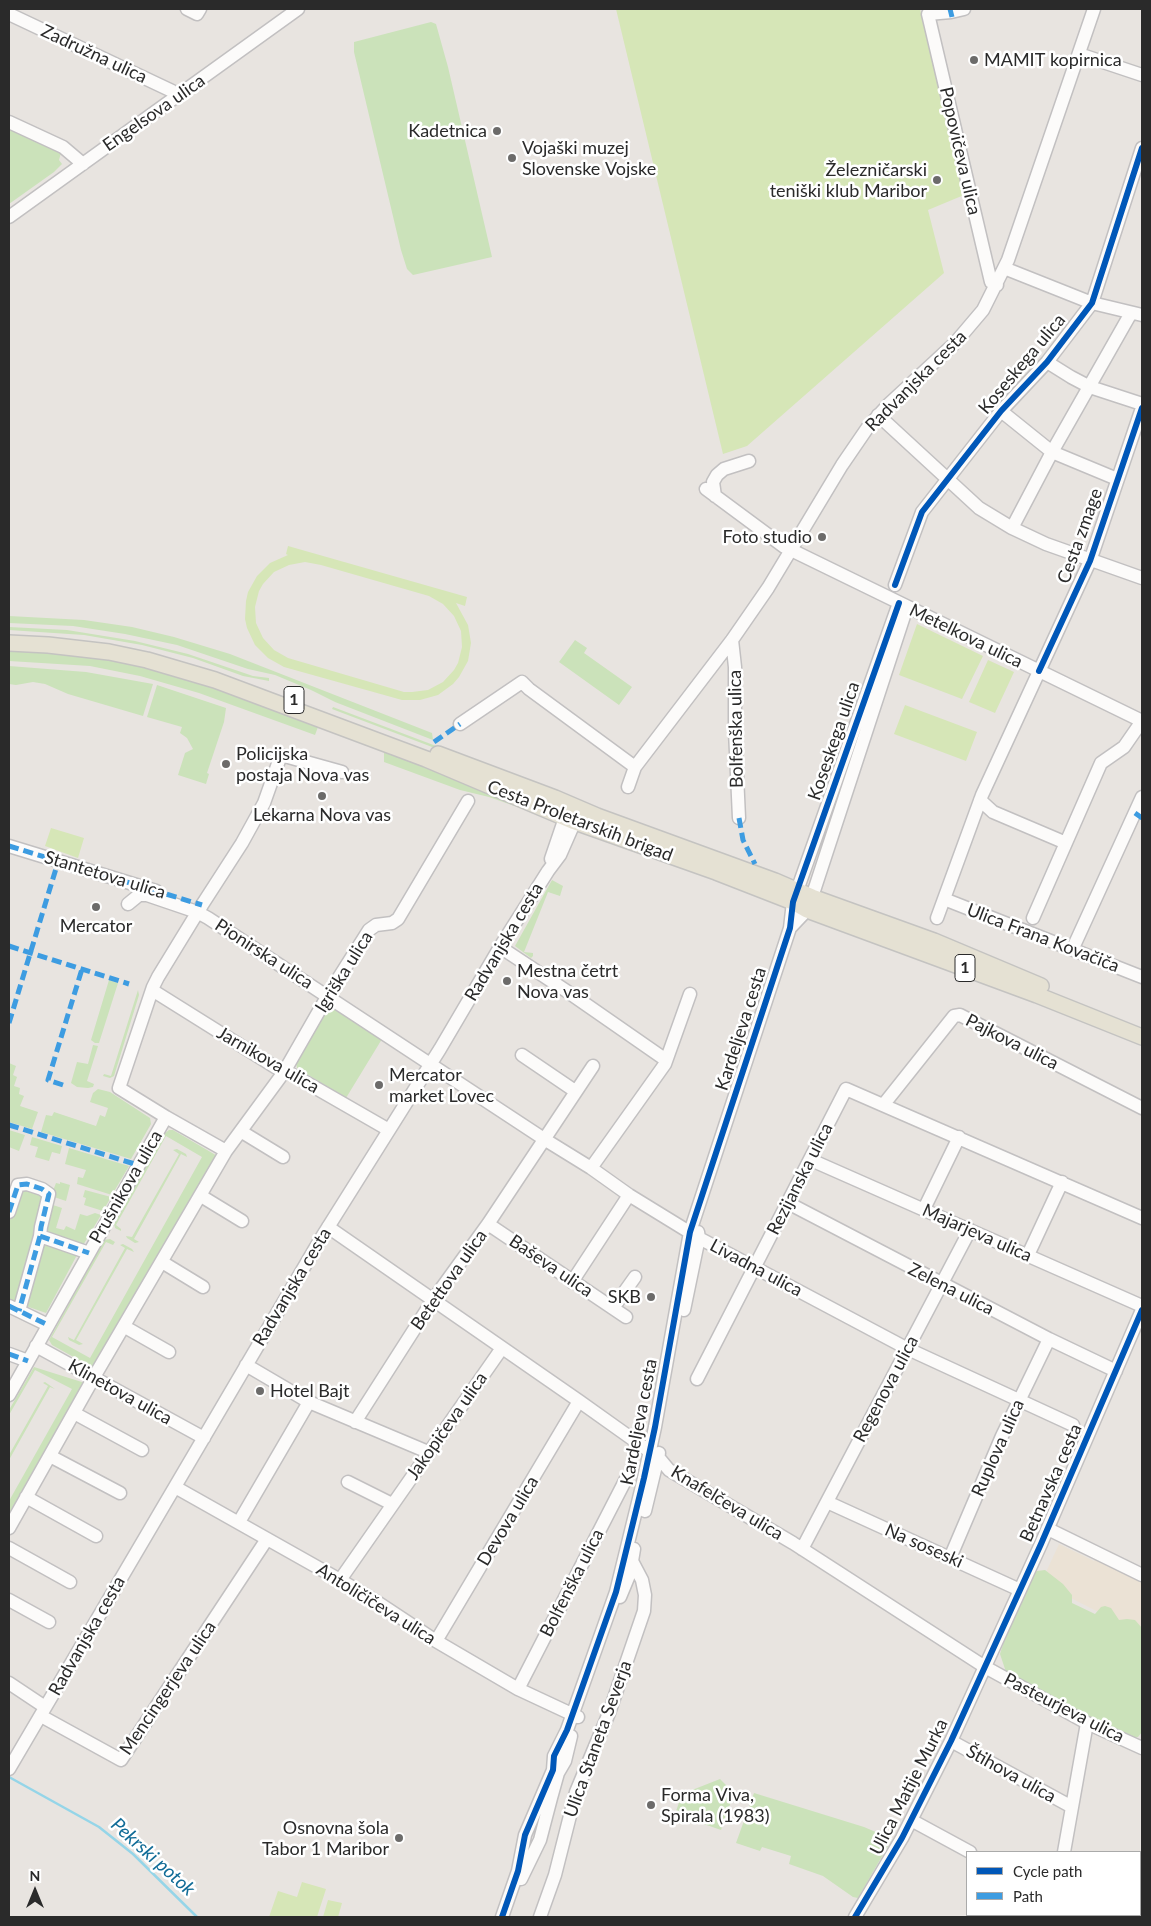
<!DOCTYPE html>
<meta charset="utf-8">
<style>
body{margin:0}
#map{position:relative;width:1151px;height:1926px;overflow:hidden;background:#e8e4e0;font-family:Lato,sans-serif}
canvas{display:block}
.frame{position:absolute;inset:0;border:10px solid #2a2a2a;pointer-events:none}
.legend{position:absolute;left:966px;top:1851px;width:175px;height:65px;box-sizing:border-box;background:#fff;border:1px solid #aaa;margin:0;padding:6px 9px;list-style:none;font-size:15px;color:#2a2a2a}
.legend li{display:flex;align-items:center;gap:10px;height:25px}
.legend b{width:25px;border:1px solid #aaa}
.north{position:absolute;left:10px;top:1866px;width:50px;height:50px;-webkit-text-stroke:4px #fff;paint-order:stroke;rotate:0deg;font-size:14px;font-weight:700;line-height:20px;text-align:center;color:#2a2a2a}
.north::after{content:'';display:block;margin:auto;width:18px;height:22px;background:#2a2a2a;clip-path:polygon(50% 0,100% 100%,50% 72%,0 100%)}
</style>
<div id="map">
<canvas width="1151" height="1926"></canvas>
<div class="frame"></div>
<ul class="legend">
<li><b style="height:6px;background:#0057b8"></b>Cycle path</li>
<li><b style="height:6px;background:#3d9ce1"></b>Path</li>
</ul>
<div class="north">N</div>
</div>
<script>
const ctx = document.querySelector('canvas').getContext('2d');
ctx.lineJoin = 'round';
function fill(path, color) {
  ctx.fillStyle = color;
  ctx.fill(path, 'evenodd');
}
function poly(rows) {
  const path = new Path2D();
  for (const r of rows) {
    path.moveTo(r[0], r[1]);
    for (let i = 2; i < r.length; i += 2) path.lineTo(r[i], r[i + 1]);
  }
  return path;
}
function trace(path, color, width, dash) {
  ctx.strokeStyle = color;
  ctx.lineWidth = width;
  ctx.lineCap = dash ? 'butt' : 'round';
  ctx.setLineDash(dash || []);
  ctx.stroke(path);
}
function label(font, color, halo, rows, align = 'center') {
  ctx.font = font + ' Lato,sans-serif';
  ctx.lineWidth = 5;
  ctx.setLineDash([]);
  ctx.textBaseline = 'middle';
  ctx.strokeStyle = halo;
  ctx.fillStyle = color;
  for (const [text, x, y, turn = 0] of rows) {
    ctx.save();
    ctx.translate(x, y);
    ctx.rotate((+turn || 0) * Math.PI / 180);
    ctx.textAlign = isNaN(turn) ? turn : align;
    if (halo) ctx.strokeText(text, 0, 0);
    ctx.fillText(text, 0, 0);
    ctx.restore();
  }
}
const education = poly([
 [1059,1544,1094,1561,1096,1558,1142,1580,1142,1634,1041,1583]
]);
const green = poly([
 [431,22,436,24,448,67,492,257,413,275,407,269,401,250,354,52,354,42],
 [9,127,43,143,61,153,59,160,62,164,54,172,9,204],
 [9,616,84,620,132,627,174,637,230,654,432,733,433,740,335,702,311,690,275,675,248,669,177,645,125,634,73,626,9,623],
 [9,627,67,630,135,641,188,654,253,676,269,678,269,681,243,676,193,658,142,645,84,635,9,630],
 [575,640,587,648,584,653,632,687,619,705,559,662],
 [9,649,73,651,169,670,319,723,318,727,315,735,199,693,140,676,90,666,9,661],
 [9,666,86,672,153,684,143,716,68,694,45,684,33,682,16,685,9,684],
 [157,685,226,708,224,722,207,773,209,774,206,784,178,775,185,753,193,749,187,738,180,733,182,727,147,717],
 [333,707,444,749,519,780,332,709],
 [384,752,401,755,543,816,489,797,460,790,384,762],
 [552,880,563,886,560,896,548,892,524,952,533,953,533,956,531,958,515,946],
 [109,980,118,983,99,1043,95,1043,91,1040],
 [138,990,139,995,114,1076,110,1078,103,1076,104,1074,111,1076],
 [329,1008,335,1009,382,1039,346,1098,297,1068,296,1062],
 [93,1045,98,1046,87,1081,94,1084,93,1087,88,1088,77,1087,71,1083,77,1062,88,1064],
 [9,1063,16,1066,13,1075,17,1077,14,1086,20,1088,19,1094,24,1096,20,1106,38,1112,32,1129,9,1122],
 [98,1089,110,1092,150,1118,151,1124,131,1159,41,1132,46,1115,52,1116,54,1112,96,1126,100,1115,105,1117,108,1108,90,1102,93,1093],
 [9,1130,25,1135,19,1151,9,1147],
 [169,1130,173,1130,219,1157,95,1369,52,1345,49,1340,104,1240,110,1239,115,1242,113,1245,106,1242,52,1337,90,1358,202,1157,166,1136,116,1225,121,1229,121,1231,115,1228,114,1224,164,1134],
 [32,1137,62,1146,60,1154,52,1152,49,1161,35,1157,38,1147,30,1145],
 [69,1148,129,1166,112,1195,77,1184,78,1177,83,1178,86,1170,65,1164],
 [177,1149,186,1154,187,1157,181,1154,134,1239,139,1242,135,1243,127,1238,126,1236,132,1237,179,1154,173,1150],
 [60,1182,70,1185,66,1201,51,1196,56,1183,60,1184],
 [22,1187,46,1197,15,1302,9,1301,9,1219,16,1195],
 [85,1190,111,1197,103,1211,84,1205,86,1198,83,1197],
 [50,1204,62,1208,56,1228,64,1230,66,1226,75,1230,80,1214,87,1216,95,1213,101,1215,82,1247,48,1237,44,1221],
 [42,1242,77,1255,46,1313,23,1305],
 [123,1244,132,1249,134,1252,127,1249,76,1340,83,1344,79,1345,69,1340,68,1337,74,1340,125,1248,120,1245],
 [34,1367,85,1383,9,1521,9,1501,72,1389,35,1370,9,1415,9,1410],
 [45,1382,55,1389,50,1387,9,1460,9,1455,48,1386,43,1383],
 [1045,1570,1063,1584,1072,1595,1072,1603,1095,1614,1101,1607,1105,1606,1111,1608,1119,1620,1127,1619,1135,1620,1142,1628,1142,1732,1138,1737,1132,1738,1089,1720,1006,1672,1000,1654,1008,1628,1032,1576,1037,1571],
 [720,1779,734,1793,721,1830,675,1814,682,1794],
 [754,1793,864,1827,892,1839,858,1898,853,1897,823,1876,789,1864,791,1856,762,1847,760,1851,736,1843]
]);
const pitch = poly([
 [616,9,920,9,964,195,928,210,944,273,747,446,723,454],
 [288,546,467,597,465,606,456,603,468,625,471,643,468,661,459,677,453,684,438,695,420,700,402,700,284,667,268,658,255,645,247,628,245,619,246,601,248,592,257,576,270,563,288,555,286,554],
 [305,562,321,565,429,596,443,604,454,616,461,631,462,647,458,663,454,670,443,682,428,690,412,692,404,692,288,658,274,650,263,638,256,623,255,607,259,591,263,584,274,572,289,565],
 [917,624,983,656,962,699,899,675],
 [988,660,1014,672,995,713,969,702],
 [905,705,977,732,966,761,894,734],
 [51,828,84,838,78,858,45,846],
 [302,1882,326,1889,317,1917,269,1917,278,1891,297,1897],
 [328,1900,342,1903,338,1917,323,1917]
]);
const stream = poly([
 [9,1777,99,1827,133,1854,197,1917]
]);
const minor = poly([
 [187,9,197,14,200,9],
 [964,9,951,12,928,14,991,282,997,285],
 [9,14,172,91,178,96],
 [1079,54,1142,75],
 [9,122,63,147,83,164],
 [9,217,298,9],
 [1004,268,1092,303,1142,315],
 [1047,362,1071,377,1090,387,1142,404],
 [1001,411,1052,452,1117,479],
 [878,415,979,508,1012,528,1046,544,1142,578],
 [706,489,783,546,1142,721],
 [715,496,713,482,717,475,724,469,749,461],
 [1012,528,1052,452,1131,313],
 [895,585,922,512,1001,411,1047,362,1092,303,1142,148],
 [732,640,735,667,735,731,739,818],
 [460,724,522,682,529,689,635,767],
 [628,787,635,767,732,640,768,588,842,465,868,427,888,405,955,343,983,310,1008,260,1094,9],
 [980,800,993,812,1066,843],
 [9,846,156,891],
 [551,859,568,809],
 [944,899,1142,977],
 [128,904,139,895,147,895,197,912,208,918,544,1139,591,1168,629,1195,699,1238,908,1349,1073,1425],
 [937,918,982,795,1090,561,1142,408],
 [1033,918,1101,763,1124,747,1142,721],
 [790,928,807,910,812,897,907,607],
 [500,947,571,994,666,1060],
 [1073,948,1142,797],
 [152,990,275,1067,295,1076,389,1130],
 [522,1055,575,1091],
 [884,1104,954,1016,960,1015,1142,1108],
 [166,1117,226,1151],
 [242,1132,283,1157],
 [811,1160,1142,1306],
 [591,1168,665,1064,690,994],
 [201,1196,242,1221],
 [788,1203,1049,1339,1116,1371],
 [924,1209,959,1137],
 [9,1212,18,1185,27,1184,42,1189,49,1194,41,1227,40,1236,19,1311],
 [488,1224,626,1317],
 [328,1227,579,1401,659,1458,669,1470,793,1543,985,1667,1087,1723,1142,1748],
 [40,1236,89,1253],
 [1028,1255,1062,1182],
 [162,1262,203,1287],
 [572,1282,629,1195],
 [9,1306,48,1325],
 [613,1308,635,1277],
 [684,1310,696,1252,699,1238,698,1232],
 [125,1327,169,1352],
 [36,1346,204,1438],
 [9,1354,28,1361],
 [246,1365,309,1402,428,1452],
 [697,1379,846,1089,1142,1218],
 [9,1395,166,1117,119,1088,153,987,158,977,202,905,242,843,264,803,281,755,342,772],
 [74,1413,142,1450],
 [355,1422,433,1300,488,1224,593,1066],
 [50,1456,120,1493],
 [348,1482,392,1504],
 [175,1487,340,1580,377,1602,436,1641,518,1689,578,1717],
 [26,1497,96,1536],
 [827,1502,1020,1590],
 [645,1511,659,1453],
 [239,1522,309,1402],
 [9,1528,94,1377,226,1151,284,1072,331,990,369,930,376,925,392,923,398,919,468,801],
 [1048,1529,1142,1575],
 [9,1548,70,1582],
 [802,1549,970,1230],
 [950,1558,1002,1436,1049,1339],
 [340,1580,502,1348],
 [620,1597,630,1573,634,1549],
 [9,1600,49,1622],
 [436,1641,579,1401],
 [9,1683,45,1707],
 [518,1689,627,1477],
 [41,1716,121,1760,267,1539],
 [951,1741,1072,1807],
 [9,1769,320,1240,440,1049,500,947,548,871,560,855,578,814],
 [911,1820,970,1852],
 [1064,1852,1087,1723],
 [521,1879,540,1840,551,1798,558,1773,565,1761,571,1736],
 [1140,1914,1142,1909],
 [502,1917,518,1871,525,1835,553,1770,554,1756,567,1730,616,1592,644,1478,655,1427,690,1232,790,928,793,902,899,603],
 [540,1917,555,1875,576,1792,609,1713,644,1611,645,1595,642,1580,632,1561],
 [855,1917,902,1838,951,1741,1041,1544,1142,1310],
 [1052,1917,1053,1915]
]);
const major = poly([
 [9,643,48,645,109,652,147,660,215,680,426,759,575,822,716,872,793,902,807,910,1037,995,1142,1037],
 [438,754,555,798,597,816,775,881,812,897,934,941,1041,986]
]);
const quiet = poly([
 [950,9,952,17],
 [434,742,460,724],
 [1135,813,1142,818],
 [739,818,743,840,755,864],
 [9,846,202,905],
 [9,946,129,984],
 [9,1023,58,862],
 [63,1085,48,1080,82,969],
 [9,1125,138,1165],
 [9,1212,18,1185,27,1184,42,1189,49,1194,41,1227,40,1236,19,1311],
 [40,1236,89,1253],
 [9,1306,48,1325],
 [9,1354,28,1361]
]);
const cycleway = poly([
 [895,585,922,512,1001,411,1047,362,1092,303,1142,148],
 [1039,671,1090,561,1142,408],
 [502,1917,518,1871,525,1835,553,1770,554,1756,567,1730,616,1592,644,1478,655,1427,690,1232,790,928,793,902,899,603],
 [855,1917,902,1838,951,1741,1041,1544,1142,1310]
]);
const markers = [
 [974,60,5,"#6c6b6a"],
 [497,131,5,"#6c6b6a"],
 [512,158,5,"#6c6b6a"],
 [937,180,5,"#6c6b6a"],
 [822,537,5,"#6c6b6a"],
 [226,764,5,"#6c6b6a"],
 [322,796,5,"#6c6b6a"],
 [96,907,5,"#6c6b6a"],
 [507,981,5,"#6c6b6a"],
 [379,1085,5,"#6c6b6a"],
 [651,1297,5,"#6c6b6a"],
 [260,1391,5,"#6c6b6a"],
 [651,1805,5,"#6c6b6a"],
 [399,1838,5,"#6c6b6a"]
];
const shields = [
 [294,700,20],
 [965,968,20]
];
const shieldNames = [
 ["1",294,700],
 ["1",965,968]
];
const streetNames = [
 ["Zadružna ulica",94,54,25],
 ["Engelsova ulica",154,113,-35],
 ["Popovičeva ulica",960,151,77],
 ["Koseskega ulica",1022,364,-50],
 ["Radvanjska cesta",916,381,-45],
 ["Cesta zmage",1080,536,-70],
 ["Metelkova ulica",966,636,26],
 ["Bolfenška ulica",736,729,-91],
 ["Koseskega ulica",834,741,-71],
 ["Cesta Proletarskih brigad",580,821,21],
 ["Stantetova ulica",105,875,17],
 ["Ulica Frana Kovačiča",1043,938,21],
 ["Radvanjska cesta",504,942,-59],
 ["Pionirska ulica",264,954,33],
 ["Igriška ulica",344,972,-58],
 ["Kardeljeva cesta",741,1029,-72],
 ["Pajkova ulica",1012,1042,27],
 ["Jarnikova ulica",268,1060,30],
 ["Rezijanska ulica",800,1179,-63],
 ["Prušnikova ulica",126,1187,-60],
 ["Majarjeva ulica",977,1233,24],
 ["Baševa ulica",551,1266,34],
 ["Livadna ulica",756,1268,28],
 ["Betettova ulica",449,1280,-55],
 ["Radvanjska cesta",292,1287,-59],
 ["Zelena ulica",951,1289,27],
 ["Regenova ulica",886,1389,-62],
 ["Klinetova ulica",120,1392,29],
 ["Kardeljeva cesta",639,1422,-79],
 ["Jakopičeva ulica",447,1426,-55],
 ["Ruplova ulica",998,1448,-66],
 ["Betnavska cesta",1051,1483,-66],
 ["Knafelčeva ulica",727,1503,31],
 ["Devova ulica",508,1521,-59],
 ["Na soseski",924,1546,24],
 ["Bolfenška ulica",572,1583,-63],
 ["Antoličičeva ulica",376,1604,32],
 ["Radvanjska cesta",87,1636,-60],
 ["Mencingerjeva ulica",168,1688,-56],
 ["Pasteurjeva ulica",1064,1708,27],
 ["Ulica Staneta Severja",598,1739,-70],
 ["Štihova ulica",1011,1774,29],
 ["Ulica Matije Murka",909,1787,-63]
];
const poiNames = [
 ["MAMIT kopirnica",984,60],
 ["Kadetnica",487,131,"right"],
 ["Vojaški muzej",522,148],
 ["Slovenske Vojske",522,169],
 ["Železničarski",927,170,"right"],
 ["teniški klub Maribor",927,191,"right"],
 ["Foto studio",812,537,"right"],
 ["Policijska",236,754],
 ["postaja Nova vas",236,775],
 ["Lekarna Nova vas",322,815,"center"],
 ["Mercator",96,926,"center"],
 ["Mestna četrt",517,971],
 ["Nova vas",517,992],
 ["Mercator",389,1075],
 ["market Lovec",389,1096],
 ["SKB",641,1297,"right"],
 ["Hotel Bajt",270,1391],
 ["Forma Viva,",661,1795],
 ["Spirala (1983)",661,1816],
 ["Osnovna šola",389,1828,"right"],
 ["Tabor 1 Maribor",389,1849,"right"]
];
const waterNames = [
 ["Pekrski potok",153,1857,42]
];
fill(education, '#ebe2d5');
fill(green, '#cbe2ba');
fill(pitch, '#d6e6b7');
trace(stream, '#95d5e8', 2.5);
trace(minor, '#c2c0c1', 15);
trace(major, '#c4c3c1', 18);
trace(minor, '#fcfbfa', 12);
trace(major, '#e5e1d3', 15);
trace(quiet, '#3d9ce1', 5, [10, 5]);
trace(cycleway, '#0057b8', 6);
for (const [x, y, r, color] of markers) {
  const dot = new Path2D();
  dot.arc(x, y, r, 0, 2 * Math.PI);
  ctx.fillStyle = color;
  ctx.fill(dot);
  trace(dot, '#fff', 2);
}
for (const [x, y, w] of shields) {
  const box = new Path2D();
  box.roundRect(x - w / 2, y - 13.5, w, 27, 4);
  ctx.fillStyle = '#fff';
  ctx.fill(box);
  trace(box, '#2a2a2a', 1);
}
label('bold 16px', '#2a2a2a', null, shieldNames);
label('18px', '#2a2a2a', '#fff', streetNames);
label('18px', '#2a2a2a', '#fff', poiNames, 'left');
label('italic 19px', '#116c97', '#fff', waterNames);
</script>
